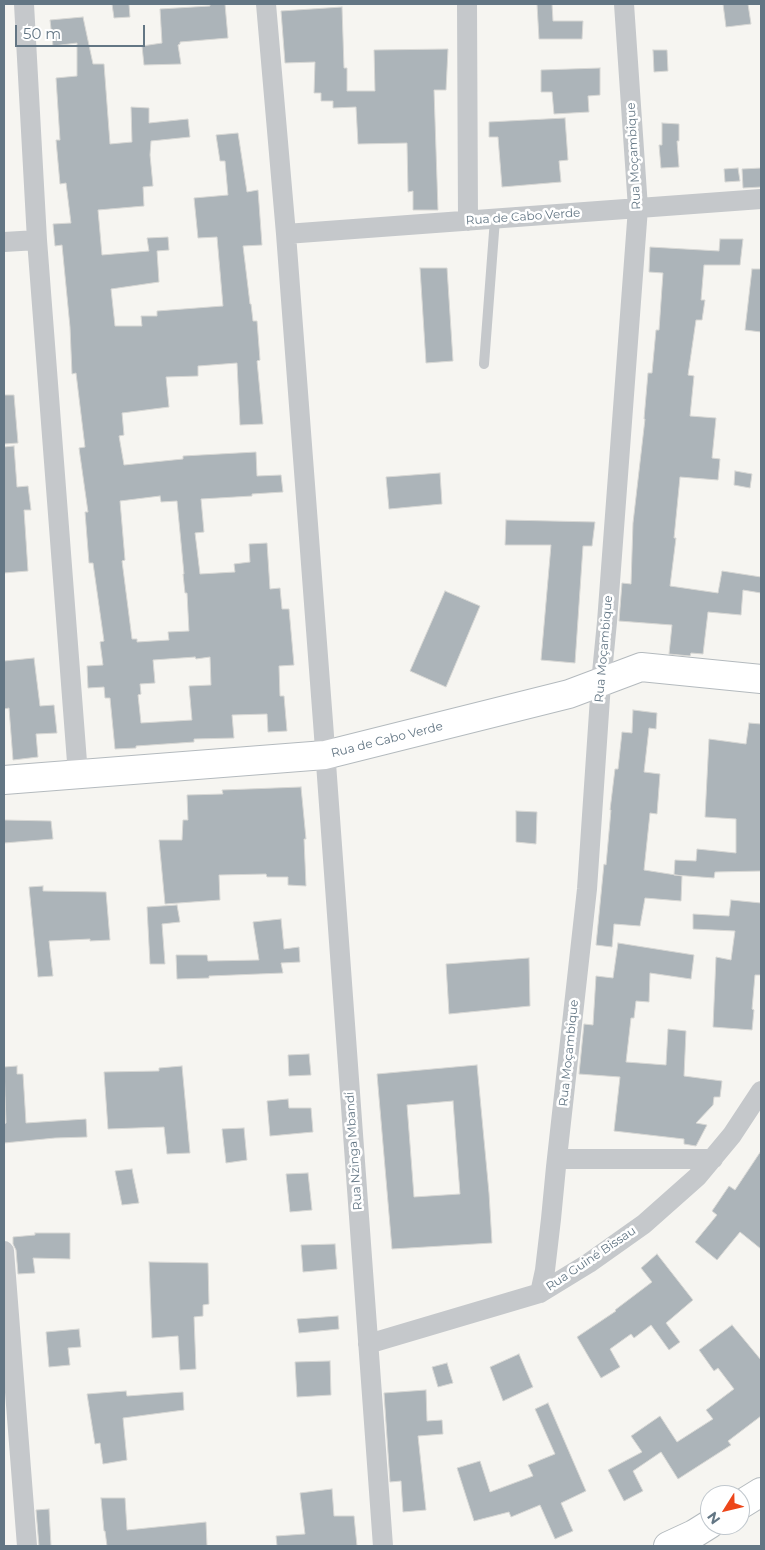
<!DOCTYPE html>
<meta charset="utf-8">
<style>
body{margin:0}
#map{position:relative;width:765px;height:1550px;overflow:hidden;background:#f6f5f1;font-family:Montserrat,sans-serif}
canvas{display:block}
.frame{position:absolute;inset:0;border:5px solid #637684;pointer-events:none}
.north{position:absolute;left:700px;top:1485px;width:50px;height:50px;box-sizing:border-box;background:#fff;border:1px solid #c1c8ce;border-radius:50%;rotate:234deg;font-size:14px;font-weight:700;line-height:20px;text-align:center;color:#637684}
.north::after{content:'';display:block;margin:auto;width:18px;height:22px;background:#ed461a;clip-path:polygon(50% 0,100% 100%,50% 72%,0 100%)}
.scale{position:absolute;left:15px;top:25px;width:130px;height:22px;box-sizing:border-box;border:2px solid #637684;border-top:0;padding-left:6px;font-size:15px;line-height:18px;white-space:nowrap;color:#637684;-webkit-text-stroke:4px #fff;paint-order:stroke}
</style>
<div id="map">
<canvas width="765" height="1550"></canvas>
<div class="frame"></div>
<div class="north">N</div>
<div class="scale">50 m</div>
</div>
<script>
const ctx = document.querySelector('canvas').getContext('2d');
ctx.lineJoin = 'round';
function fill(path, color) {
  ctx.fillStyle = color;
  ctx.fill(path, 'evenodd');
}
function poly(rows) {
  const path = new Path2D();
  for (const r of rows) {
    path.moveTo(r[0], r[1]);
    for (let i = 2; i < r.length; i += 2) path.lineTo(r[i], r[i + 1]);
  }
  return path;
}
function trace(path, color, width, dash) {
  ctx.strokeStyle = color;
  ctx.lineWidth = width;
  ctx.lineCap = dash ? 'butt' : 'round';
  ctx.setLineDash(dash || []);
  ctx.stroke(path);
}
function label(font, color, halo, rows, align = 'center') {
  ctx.font = font + ' Montserrat,sans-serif';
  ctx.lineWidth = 5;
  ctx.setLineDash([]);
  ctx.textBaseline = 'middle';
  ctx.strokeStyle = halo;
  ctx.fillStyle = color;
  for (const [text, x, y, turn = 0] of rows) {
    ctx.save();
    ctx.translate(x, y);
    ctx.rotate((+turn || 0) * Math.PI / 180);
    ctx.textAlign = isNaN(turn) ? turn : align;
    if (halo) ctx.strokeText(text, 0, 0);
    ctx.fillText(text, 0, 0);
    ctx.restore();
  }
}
const building = poly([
 [112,4,129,4,130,17,114,18,112,4],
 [210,4,225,4,228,38,180,42,180,44,178,45,181,64,144,65,142,46,162,43,160,9,210,6,210,4],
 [537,4,552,4,553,21,583,21,582,39,539,39,537,4],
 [723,4,748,4,751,24,726,27,723,4],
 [342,7,344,68,347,68,347,91,375,91,374,50,448,49,446,90,434,90,438,210,413,210,413,191,408,192,407,143,358,144,356,107,333,108,333,101,321,101,321,93,314,93,315,62,285,63,281,11,342,7],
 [83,17,93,64,104,64,110,144,132,142,131,107,149,108,149,123,188,119,190,137,151,141,150,155,153,186,143,187,144,206,98,210,102,255,149,251,147,238,168,237,169,250,157,251,159,282,111,289,115,326,142,326,141,316,157,316,157,311,223,306,217,237,198,238,194,198,228,195,225,161,220,161,216,135,238,133,247,192,258,190,262,245,243,246,250,304,251,304,253,321,257,321,260,360,257,361,263,424,240,425,237,363,198,366,198,376,166,377,169,407,122,413,124,435,119,436,124,465,183,459,183,456,256,452,257,476,281,475,283,492,252,494,252,496,201,499,204,532,195,533,200,574,235,572,234,564,250,562,249,544,267,543,270,589,280,588,282,609,289,609,294,665,279,666,280,696,284,696,287,731,268,732,267,714,232,715,234,738,194,739,194,742,136,746,136,748,115,749,110,698,105,698,104,687,88,688,87,666,103,665,100,642,104,641,93,563,89,563,85,512,88,512,79,448,85,447,76,373,72,374,70,327,62,245,55,246,53,224,71,223,66,183,60,184,56,140,60,140,56,78,77,76,77,43,53,46,50,20,83,17],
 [160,496,161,502,177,501,184,574,183,574,185,593,187,593,189,631,168,632,169,640,137,642,137,639,132,639,122,561,125,560,120,501,160,496],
 [195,657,196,659,210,657,211,685,189,686,192,720,141,723,138,695,141,694,140,684,155,683,153,660,195,657],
 [653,50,667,50,668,71,654,72,653,50],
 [600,68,600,95,588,96,589,112,554,114,552,92,541,92,541,70,600,68],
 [565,118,568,160,559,161,561,182,502,187,498,137,489,137,489,122,565,118],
 [662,123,679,124,679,141,677,141,679,167,661,168,659,145,662,145,662,123],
 [738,168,740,181,725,182,724,169,738,168],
 [761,168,761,187,743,188,742,169,761,168],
 [720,239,743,239,740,265,704,265,701,300,705,300,702,320,696,320,688,375,694,376,690,416,716,418,712,458,720,459,718,480,680,477,674,538,676,538,670,586,718,593,722,571,761,577,761,593,743,590,741,615,708,612,703,654,691,653,690,656,669,654,672,625,619,621,622,583,631,584,633,523,645,419,644,419,648,373,652,373,656,330,659,330,663,273,649,272,650,247,719,251,720,239],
 [420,268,447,268,453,361,426,363,420,268],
 [752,269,761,269,761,332,745,330,752,269],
 [4,395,14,395,18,443,4,444,4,395],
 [14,446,17,487,28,486,31,510,24,510,28,571,4,573,4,447,14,446],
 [735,471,752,474,750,488,734,485,735,471],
 [440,473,442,504,389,509,386,477,440,473],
 [506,520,595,522,592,546,583,546,575,663,541,660,551,545,505,545,506,520],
 [445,591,480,606,446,687,410,671,445,591],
 [34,658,40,706,54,705,57,733,36,734,38,757,13,760,9,708,4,709,4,661,34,658],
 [633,710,657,713,656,729,649,728,644,772,660,774,657,814,650,813,644,870,682,876,681,901,645,898,640,926,614,924,612,947,596,945,604,864,606,865,611,810,610,810,615,769,618,769,622,732,632,733,633,710],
 [749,723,761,724,761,871,715,872,714,878,674,875,675,860,696,861,697,849,736,853,736,819,705,817,709,739,746,744,749,723],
 [301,787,306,839,304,839,306,886,288,885,288,877,267,877,266,874,219,875,220,900,165,904,159,840,182,840,183,820,188,820,187,795,223,794,222,790,301,787],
 [516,811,537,812,536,844,516,842,516,811],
 [4,820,51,821,53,839,4,843,4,820],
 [43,886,43,891,106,892,110,940,90,941,90,939,49,941,53,976,38,977,29,887,43,886],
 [731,900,761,903,761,975,755,975,752,1009,754,1010,752,1030,713,1027,716,957,731,960,735,931,693,929,693,914,729,916,731,900],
 [177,905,180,922,162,924,165,964,150,964,147,907,177,905],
 [281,919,284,949,299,947,300,962,281,963,283,973,209,976,209,978,177,979,176,955,207,955,208,961,259,960,253,922,281,919],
 [618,943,694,955,691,979,650,973,649,1002,636,1001,634,1018,631,1018,626,1062,666,1065,668,1029,686,1031,684,1076,722,1081,720,1097,714,1097,713,1105,696,1123,707,1125,696,1146,684,1144,684,1139,614,1131,620,1077,579,1074,584,1024,593,1025,596,976,613,978,618,943],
 [529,958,530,1006,449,1014,446,964,529,958],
 [309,1054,311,1075,289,1076,288,1055,309,1054],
 [477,1065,489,1193,492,1243,392,1249,377,1074,477,1065],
 [453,1101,460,1194,414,1197,407,1105,453,1101],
 [17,1066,17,1074,23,1074,26,1123,86,1119,87,1137,55,1138,4,1143,4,1124,6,1123,4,1067,17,1066],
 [182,1066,190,1153,167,1154,164,1127,108,1129,104,1072,159,1071,159,1068,182,1066],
 [288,1099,289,1108,311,1108,313,1132,270,1136,267,1101,288,1099],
 [244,1128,247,1160,226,1163,222,1129,244,1128],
 [761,1151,761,1249,740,1232,717,1260,695,1242,717,1215,712,1211,729,1186,735,1190,761,1151],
 [132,1169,139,1203,122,1205,115,1171,132,1169],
 [308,1173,312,1210,290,1212,286,1174,308,1173],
 [35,1233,70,1233,70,1259,33,1258,35,1273,18,1274,16,1250,13,1244,13,1237,35,1235,35,1233],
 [335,1244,337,1269,303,1272,301,1245,335,1244],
 [657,1254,693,1300,666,1323,680,1342,669,1350,651,1325,634,1338,631,1334,610,1349,620,1367,601,1378,577,1337,616,1311,615,1310,652,1282,641,1268,657,1254],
 [149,1262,208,1263,209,1304,203,1305,203,1316,194,1317,196,1369,180,1370,178,1336,152,1338,149,1262],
 [338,1316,339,1329,299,1333,297,1319,338,1316],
 [732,1325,761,1360,761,1416,728,1441,731,1445,678,1479,661,1452,633,1471,643,1491,624,1501,608,1470,642,1452,631,1436,660,1416,677,1442,713,1419,706,1410,734,1389,718,1368,714,1371,699,1350,732,1325],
 [79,1329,81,1347,68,1348,70,1365,49,1367,46,1332,79,1329],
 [519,1354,533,1387,503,1401,490,1367,519,1354],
 [330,1361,331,1395,297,1397,295,1362,330,1361],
 [447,1363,453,1383,438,1387,432,1367,447,1363],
 [426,1390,427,1421,442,1420,443,1434,418,1436,426,1510,403,1512,401,1481,390,1482,384,1393,426,1390],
 [126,1391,127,1396,183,1392,184,1410,123,1418,127,1460,103,1464,100,1443,95,1444,87,1394,126,1391],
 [548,1403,586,1491,561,1503,573,1531,555,1539,540,1505,511,1517,509,1512,474,1521,457,1468,480,1461,490,1492,533,1476,528,1465,555,1454,535,1409,548,1403],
 [332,1489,334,1516,354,1516,357,1546,277,1546,276,1536,305,1534,300,1493,332,1489],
 [101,1498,125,1498,127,1530,206,1522,207,1546,107,1546,105,1531,104,1531,101,1498],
 [49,1509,51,1546,39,1546,36,1510,49,1509]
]);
const lane = poly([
 [484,364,495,219]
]);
const street = poly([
 [24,4,37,240,78,775],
 [266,4,286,234,323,722,383,1546],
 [467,4,468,221],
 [286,234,761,199],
 [4,242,37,240],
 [557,1159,713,1159],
 [4,1251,27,1546],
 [540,1293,545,1270,551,1219,556,1167,587,889,601,683,607,622,638,208,624,4],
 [368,1344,540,1293,589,1263,644,1224,697,1177,732,1135,761,1091]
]);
const secondary = poly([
 [4,780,325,755,569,694,641,667,761,679],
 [740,1505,761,1492],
 [668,1546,694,1534,710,1524]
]);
const streetNames = [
 ["Rua Moçambique",634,156,-93],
 ["Rua de Cabo Verde",523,217,-4],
 ["Rua Moçambique",604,649,-85],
 ["Rua de Cabo Verde",387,740,-14],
 ["Rua Moçambique",569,1053,-84],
 ["Rua Nzinga Mbandi",354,1151,-94],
 ["Rua Guiné Bissau",591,1259,-34]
];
fill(building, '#acb4b9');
trace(building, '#d7d7d4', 1);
trace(secondary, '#b4babe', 30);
trace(lane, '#c5c8cb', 10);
trace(street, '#c5c8cb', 20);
trace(secondary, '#fff', 28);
label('12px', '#637684', '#fff', streetNames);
</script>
